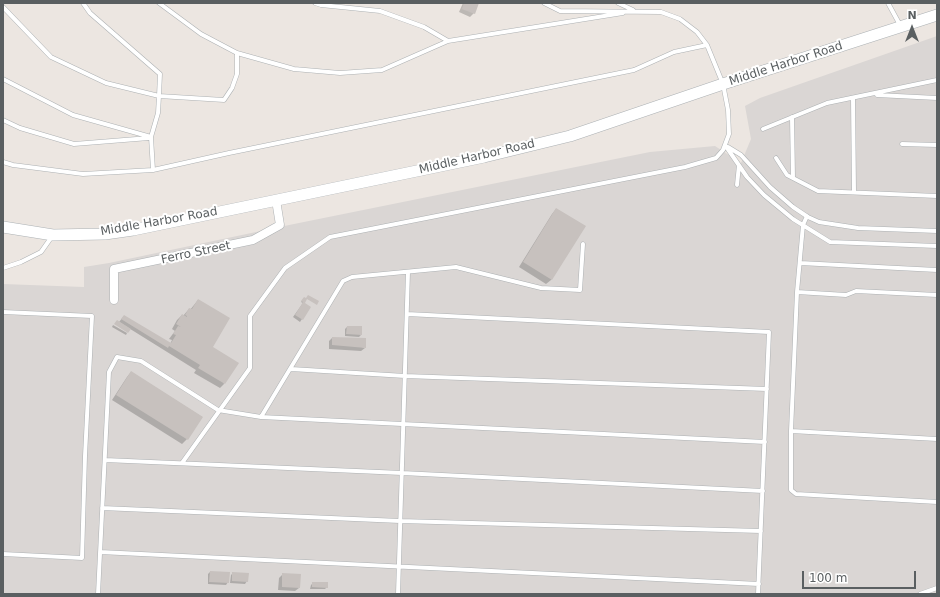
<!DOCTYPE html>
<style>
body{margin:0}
#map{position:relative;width:940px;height:597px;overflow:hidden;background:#ece6e1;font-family:"DejaVu Sans",sans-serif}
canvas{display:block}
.frame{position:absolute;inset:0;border:4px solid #5a5f61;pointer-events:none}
.north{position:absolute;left:892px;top:8px;width:40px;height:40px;-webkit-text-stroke:3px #fff;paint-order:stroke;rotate:0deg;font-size:11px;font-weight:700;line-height:16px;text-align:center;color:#5a5f61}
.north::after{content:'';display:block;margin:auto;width:14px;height:18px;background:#5a5f61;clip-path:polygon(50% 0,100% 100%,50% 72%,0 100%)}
.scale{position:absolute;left:802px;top:571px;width:114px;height:18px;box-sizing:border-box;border:2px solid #5a5f61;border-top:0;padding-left:5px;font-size:12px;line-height:14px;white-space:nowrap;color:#5a5f61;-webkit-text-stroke:3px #fff;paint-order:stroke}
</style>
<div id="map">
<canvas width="940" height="597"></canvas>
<div class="frame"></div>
<div class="north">N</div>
<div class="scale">100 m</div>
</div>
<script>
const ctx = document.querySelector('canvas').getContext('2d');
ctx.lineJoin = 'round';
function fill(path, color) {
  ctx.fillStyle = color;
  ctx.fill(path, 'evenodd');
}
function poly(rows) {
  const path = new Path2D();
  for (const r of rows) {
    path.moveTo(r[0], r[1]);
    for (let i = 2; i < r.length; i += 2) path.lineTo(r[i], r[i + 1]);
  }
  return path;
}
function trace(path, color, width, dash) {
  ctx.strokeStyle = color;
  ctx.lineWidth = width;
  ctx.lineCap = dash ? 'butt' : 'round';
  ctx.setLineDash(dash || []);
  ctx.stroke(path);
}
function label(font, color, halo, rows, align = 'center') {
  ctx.font = font + ' "DejaVu Sans",sans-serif';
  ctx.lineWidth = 4;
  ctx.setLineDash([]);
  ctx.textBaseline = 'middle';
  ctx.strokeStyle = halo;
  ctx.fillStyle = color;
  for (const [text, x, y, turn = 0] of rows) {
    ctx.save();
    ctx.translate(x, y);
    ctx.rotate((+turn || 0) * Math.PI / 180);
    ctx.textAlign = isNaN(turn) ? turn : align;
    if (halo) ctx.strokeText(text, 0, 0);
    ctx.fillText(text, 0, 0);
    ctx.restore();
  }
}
const industrial = poly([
 [937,36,937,594,3,594,3,284,84,287,84,267,109,263,294,224,650,152,715,146,741,163,751,139,745,106,760,98]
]);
const shadow = poly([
 [463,3,478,3,474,13,470,17,459,12],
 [556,209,584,227,551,280,546,284,519,267,552,214],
 [304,298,302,319,300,322,293,317,303,303,301,302],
 [198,300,211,347,224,384,220,388,194,373,196,370,119,322,124,316,170,344,172,340,169,339,175,331,172,329,177,320,182,315,183,316,189,309,190,310],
 [113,325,127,333,126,335,112,327],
 [347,327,361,335,359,337,345,336,345,329],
 [332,338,365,348,361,351,329,349,329,341],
 [131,372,202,417,187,439,182,444,112,400,127,377],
 [210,572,228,582,226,585,208,584,208,574],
 [233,573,247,581,245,584,230,583,231,575],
 [283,574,299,588,295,591,278,590,279,578],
 [313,583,327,587,325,589,310,589,311,585]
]);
const building = poly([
 [464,3,479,3,475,14,462,9],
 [556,208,586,226,552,280,523,262],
 [308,295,319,301,317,305,307,299,305,303,311,307,303,320,295,315,303,302,301,301,304,297,306,298],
 [198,299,230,318,213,347,239,363,225,384,198,368,200,365,169,346,168,348,121,319,124,315,171,343,176,335,173,334,178,326,181,327,176,324,182,314,187,317,187,316,185,315,189,308,192,309],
 [117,320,131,329,128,333,114,324],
 [347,326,362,326,362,335,346,334],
 [332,337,366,338,366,348,332,345],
 [131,371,203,417,188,440,116,395],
 [210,571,230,572,229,583,209,582],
 [232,572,249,573,248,582,232,581],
 [282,573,301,574,300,588,282,587],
 [312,582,328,582,328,588,312,587]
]);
const lane = poly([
 [315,3,321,5,380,11,424,27,448,41],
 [618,3,633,10],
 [888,3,900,25],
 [3,7,51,57,106,83,159,96,160,74,90,13,83,3],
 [237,53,294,69,340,73,382,70,448,41,623,13],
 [3,79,73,115,151,137],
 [877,95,937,98],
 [853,98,854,192],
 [792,117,793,178],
 [3,120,20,128,74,144,149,138],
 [763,129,827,103,937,80],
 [902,144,937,145],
 [725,145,747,177,764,195,793,219,830,242,937,246],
 [728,147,741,155,770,187,793,207,808,217,819,222,858,228,937,231],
 [776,158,787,175,818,191,937,196],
 [3,162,13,165,83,174,153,170,229,153,634,70,674,52,707,45],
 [153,170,151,137,158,113,159,96,224,100,232,88,237,74,237,53,201,34,159,3],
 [737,185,739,165],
 [800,263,937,270],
 [3,268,21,262,41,252,53,235],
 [797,292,803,225,807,216],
 [937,295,856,291,846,295,797,292,791,431,937,439],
 [3,312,92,316,85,456,82,558,3,554],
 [407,314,769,332,758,594],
 [291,369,405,376,767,389],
 [261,417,765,442],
 [791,431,791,490,796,494,937,502],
 [105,460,402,473,763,491],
 [182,463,250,368,250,316,285,268,330,237,685,167,716,158,723,150,729,134,728,110,723,84,707,45,697,32,680,19,661,12,560,11,544,3],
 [102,508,400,521,761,531],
 [100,552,759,584],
 [98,594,109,372,117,357,141,361,218,410,261,417,343,281,352,277,456,267,541,288,580,290,583,244],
 [398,594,408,272],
 [920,594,937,588]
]);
const street = poly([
 [114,300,114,269,253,240,280,225,276,200]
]);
const secondary = poly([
 [3,227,53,235,105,234,133,230,484,157,570,136,723,84,937,15]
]);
const streetNames = [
 ["Middle Harbor Road",786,64,-18],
 ["Middle Harbor Road",477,157,-13],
 ["Middle Harbor Road",159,222,-10],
 ["Ferro Street",196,253,-12]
];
fill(industrial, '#dad6d4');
fill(shadow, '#0003');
fill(building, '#c7c1be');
trace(lane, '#adb1b3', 5);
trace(street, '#adb1b3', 9);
trace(secondary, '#acb1b4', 12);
trace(lane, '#fff', 4);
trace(street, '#fff', 8);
trace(secondary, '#fff', 11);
label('12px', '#5a5f61', '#fff', streetNames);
</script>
